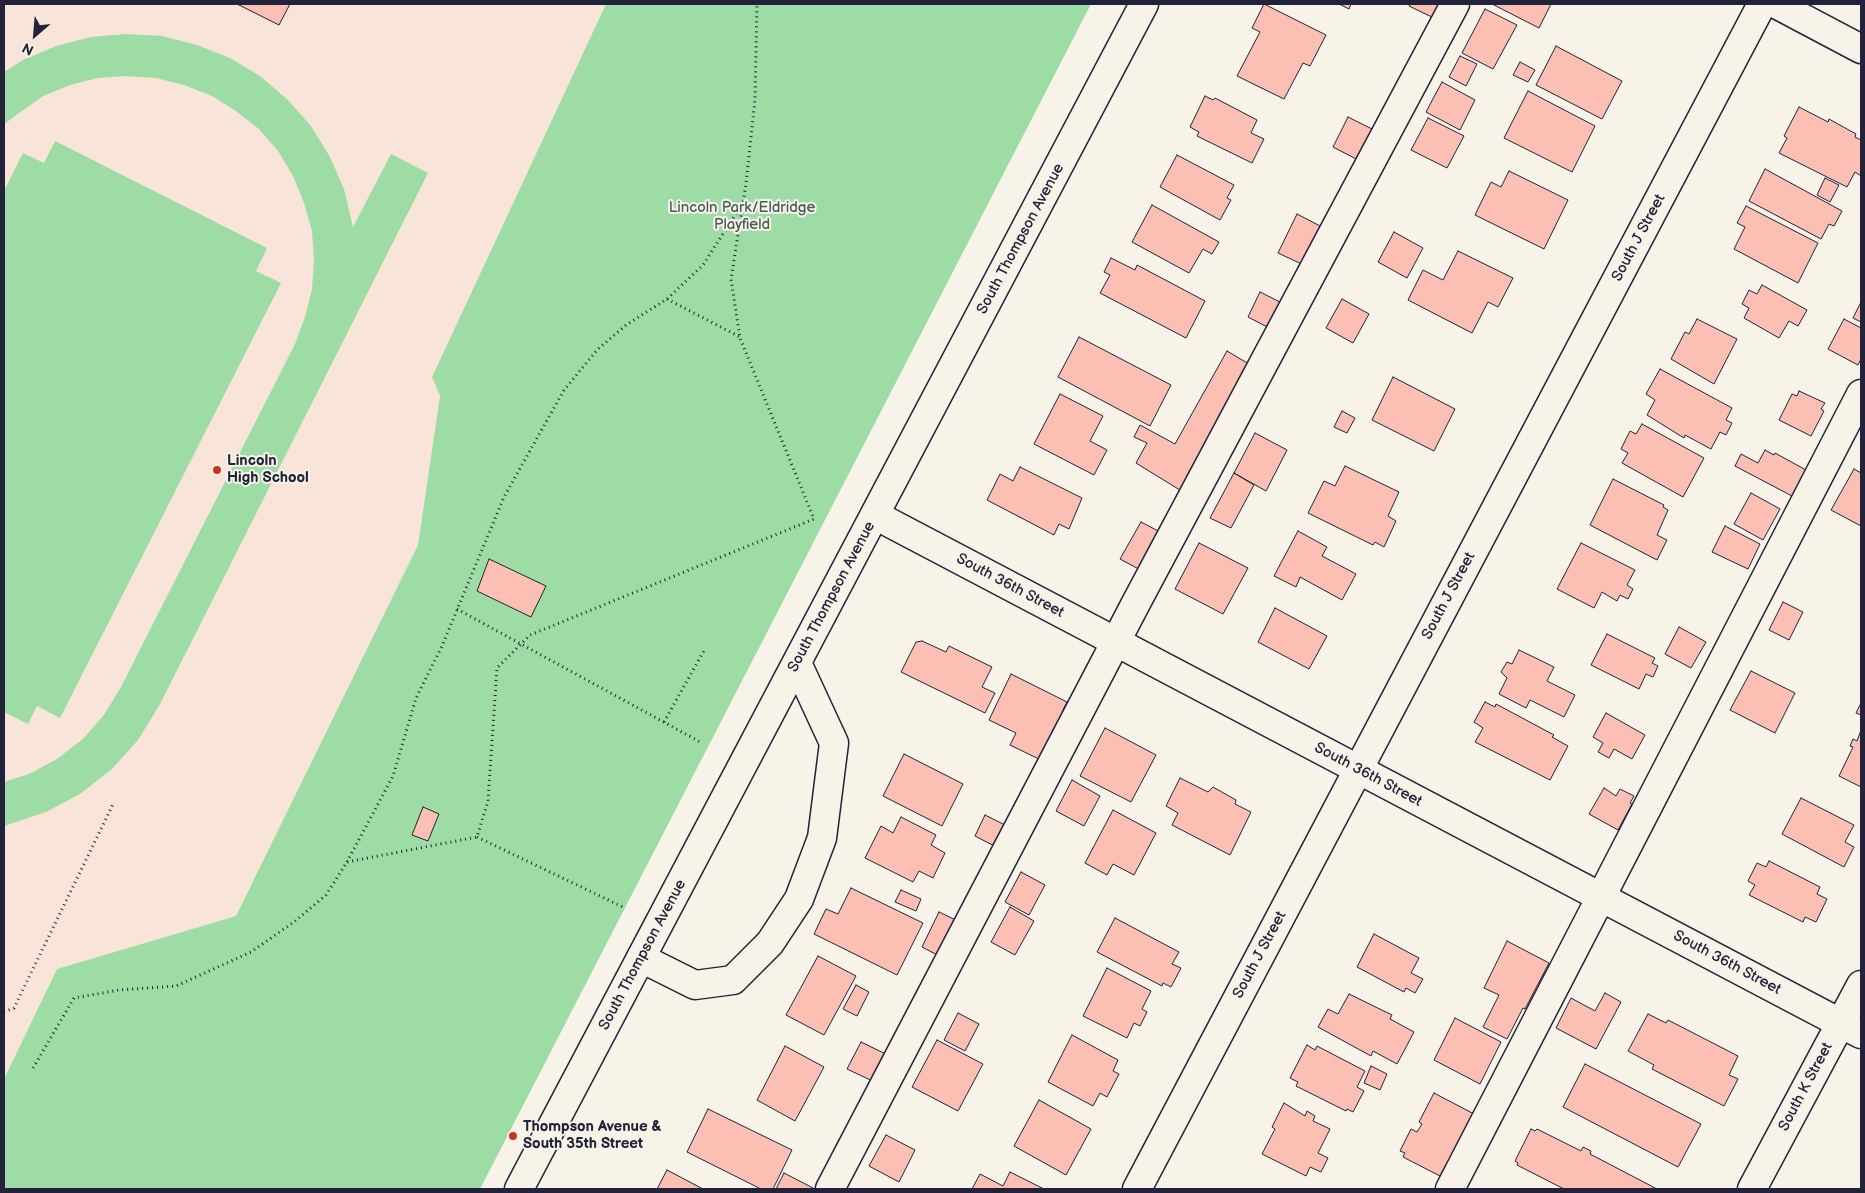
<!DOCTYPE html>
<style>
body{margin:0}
#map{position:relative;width:1865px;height:1193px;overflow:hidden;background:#f7f3e8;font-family:"Balsamiq Sans",sans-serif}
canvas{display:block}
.frame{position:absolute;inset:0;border:5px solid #22223b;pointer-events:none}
.north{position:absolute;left:10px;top:10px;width:50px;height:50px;-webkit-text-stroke:4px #f7f3e8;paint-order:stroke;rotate:207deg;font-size:14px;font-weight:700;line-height:20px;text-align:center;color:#22223b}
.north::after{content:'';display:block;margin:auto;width:18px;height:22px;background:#22223b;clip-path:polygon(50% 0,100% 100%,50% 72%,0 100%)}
</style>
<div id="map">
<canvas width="1865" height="1193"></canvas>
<div class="frame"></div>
<div class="north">N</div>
</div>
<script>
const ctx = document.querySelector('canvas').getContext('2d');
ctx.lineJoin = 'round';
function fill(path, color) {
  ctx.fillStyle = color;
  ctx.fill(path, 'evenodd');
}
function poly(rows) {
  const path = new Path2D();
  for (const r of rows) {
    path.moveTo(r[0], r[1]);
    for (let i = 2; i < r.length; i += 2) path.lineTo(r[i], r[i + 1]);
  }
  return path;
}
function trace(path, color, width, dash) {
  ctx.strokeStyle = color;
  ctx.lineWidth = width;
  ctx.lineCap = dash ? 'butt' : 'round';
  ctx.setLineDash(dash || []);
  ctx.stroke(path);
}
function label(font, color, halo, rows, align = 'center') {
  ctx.font = font + ' "Balsamiq Sans",sans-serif';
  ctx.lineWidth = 4;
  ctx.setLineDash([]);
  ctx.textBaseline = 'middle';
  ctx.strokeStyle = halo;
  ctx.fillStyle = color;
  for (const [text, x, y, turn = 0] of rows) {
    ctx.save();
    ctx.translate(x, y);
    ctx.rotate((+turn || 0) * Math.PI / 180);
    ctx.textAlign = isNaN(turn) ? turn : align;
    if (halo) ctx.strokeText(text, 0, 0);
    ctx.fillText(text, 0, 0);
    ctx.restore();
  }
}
const built = poly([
 [4,4,606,4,432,377,440,396,418,545,236,916,57,969,4,1079]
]);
const green = poly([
 [606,4,1091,4,480,1189,4,1189,4,1079,57,969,236,916,418,545,440,396,432,377],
 [126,34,162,36,197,45,230,58,260,76,288,100,311,126,330,157,344,189,353,227,391,154,428,173,159,706,138,740,112,769,80,794,46,812,4,826,4,782,29,774,57,759,83,739,104,715,121,687,295,344,305,317,312,289,314,260,312,231,304,203,293,176,278,151,259,129,236,111,212,96,184,85,156,78,127,76,98,78,70,85,43,96,4,124,4,72,23,60,56,46,91,37],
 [55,141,267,248,256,271,281,283,60,718,37,706,28,724,4,712,4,191,23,153,44,163]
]);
const building = poly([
 [237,4,290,4,279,25,237,4],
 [1264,4,1326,35,1310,66,1303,63,1284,99,1237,76,1260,32,1252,28,1264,4],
 [1339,4,1351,4,1349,9,1339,4],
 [1410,4,1446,4,1438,20,1409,6,1410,4],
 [1492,4,1551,4,1539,28,1492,4],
 [1485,9,1517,25,1493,69,1462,53,1485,9],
 [1556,46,1622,81,1602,119,1536,85,1556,46],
 [1460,56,1477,64,1466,86,1449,77,1460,56],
 [1520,62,1535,70,1528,82,1513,75,1520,62],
 [1442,82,1475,100,1460,130,1426,112,1442,82],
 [1528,91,1595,126,1572,172,1504,138,1528,91],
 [1205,96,1213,100,1215,98,1257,120,1251,133,1264,139,1252,163,1197,136,1199,132,1190,127,1205,96],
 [1799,107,1828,122,1829,119,1856,134,1855,137,1861,140,1861,176,1855,172,1847,187,1779,153,1787,138,1784,136,1799,107],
 [1348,117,1378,132,1362,162,1333,147,1348,117],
 [1428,118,1464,136,1447,168,1411,150,1428,118],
 [1177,155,1234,185,1227,198,1231,200,1220,220,1160,187,1177,155],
 [1765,169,1842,211,1834,226,1829,224,1821,239,1749,201,1765,169],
 [1509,171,1568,200,1544,249,1475,215,1491,182,1501,187,1509,171],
 [1825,178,1839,185,1830,202,1817,195,1825,178],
 [1152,205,1219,242,1212,254,1203,249,1189,273,1132,242,1152,205],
 [1746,206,1818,243,1798,283,1734,249,1745,227,1737,223,1746,206],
 [1297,214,1326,229,1308,267,1278,253,1297,214],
 [1394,232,1423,248,1407,278,1378,262,1394,232],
 [1458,251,1513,278,1498,307,1488,302,1472,333,1408,300,1423,270,1443,280,1458,251],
 [1111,258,1135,270,1137,265,1205,301,1186,338,1100,293,1110,275,1104,272,1111,258],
 [1762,285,1807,310,1798,326,1789,321,1779,338,1744,318,1749,308,1742,304,1749,290,1757,294,1762,285],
 [1260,292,1290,307,1277,332,1248,317,1260,292],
 [1342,299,1369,314,1353,343,1326,328,1342,299],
 [1861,302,1861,322,1853,318,1861,302],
 [1697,319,1737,339,1714,384,1671,359,1685,332,1689,334,1697,319],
 [1844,319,1861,328,1861,359,1858,365,1828,349,1844,319],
 [1079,337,1171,385,1150,426,1058,377,1079,337],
 [1227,351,1254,367,1188,495,1136,463,1147,443,1134,437,1140,425,1175,444,1227,351],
 [1660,369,1732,408,1726,420,1732,423,1726,435,1720,432,1711,449,1685,435,1684,438,1647,415,1655,400,1646,394,1660,369],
 [1393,377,1455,409,1434,451,1372,420,1393,377],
 [1799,391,1825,403,1821,409,1824,411,1811,436,1779,420,1792,394,1797,396,1799,391],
 [1060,394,1103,416,1090,441,1107,450,1094,475,1034,444,1060,394],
 [1342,411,1355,418,1347,433,1334,427,1342,411],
 [1642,424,1704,458,1683,497,1622,463,1628,453,1621,449,1630,431,1636,434,1642,424],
 [1255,433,1287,450,1266,491,1234,473,1255,433],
 [1765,450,1774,455,1775,453,1806,470,1792,496,1735,466,1741,454,1758,463,1765,450],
 [1345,466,1399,492,1388,516,1396,521,1384,547,1375,542,1373,545,1308,513,1324,481,1335,486,1345,466],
 [1020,467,1082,498,1069,529,1059,524,1054,535,987,500,1000,474,1013,481,1020,467],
 [1854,469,1861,473,1861,526,1831,510,1854,469],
 [1234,473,1254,485,1231,528,1210,518,1234,473],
 [1613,479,1664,505,1663,507,1668,510,1657,535,1667,540,1657,560,1590,525,1613,479],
 [1751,493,1780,509,1763,540,1734,524,1751,493],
 [1141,522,1166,535,1146,573,1120,559,1141,522],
 [1725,526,1760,544,1748,569,1712,552,1725,526],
 [1298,531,1327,547,1322,556,1356,574,1342,600,1300,577,1296,587,1274,576,1298,531],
 [1199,543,1248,568,1223,614,1175,589,1199,543],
 [1581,543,1635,570,1627,585,1633,589,1628,599,1620,595,1617,601,1602,592,1594,608,1557,589,1581,543],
 [489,559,546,586,531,617,477,591,489,559],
 [1783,602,1803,612,1789,640,1769,630,1783,602],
 [1275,608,1327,636,1309,669,1258,642,1275,608],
 [1679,627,1706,642,1691,668,1665,654,1679,627],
 [1607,634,1655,658,1652,663,1658,666,1653,677,1646,674,1639,689,1591,665,1607,634],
 [922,641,946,652,949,646,992,667,982,687,995,693,985,713,901,672,916,642,922,641],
 [1519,650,1554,667,1547,681,1575,695,1564,717,1530,700,1526,708,1499,694,1507,678,1501,672,1507,662,1512,664,1519,650],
 [1751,671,1795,693,1775,733,1730,710,1751,671],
 [1011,674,1067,702,1062,712,1070,715,1047,763,1010,745,1016,733,989,720,1011,674],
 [1485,702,1495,707,1496,704,1554,735,1552,737,1568,746,1550,780,1475,742,1483,728,1474,722,1485,702],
 [1861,703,1861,715,1856,713,1861,703],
 [1606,713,1645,735,1632,759,1614,749,1609,758,1598,752,1603,743,1593,737,1606,713],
 [1105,728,1156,755,1131,802,1080,776,1105,728],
 [1860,733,1861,734,1861,787,1839,776,1853,747,1850,746,1853,739,1857,741,1860,733],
 [904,754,963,784,942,826,883,796,904,754],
 [1180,778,1208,792,1213,787,1236,800,1235,804,1251,812,1230,855,1172,825,1178,813,1166,806,1180,778],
 [1072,780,1100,796,1084,826,1056,811,1072,780],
 [1604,788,1616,796,1620,789,1634,796,1630,803,1632,804,1618,830,1589,814,1604,788],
 [1801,798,1854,825,1845,842,1854,847,1844,867,1782,834,1801,798],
 [423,807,439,814,428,841,412,835,423,807],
 [1113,810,1156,833,1134,875,1113,864,1107,875,1085,863,1113,810],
 [985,815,1013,829,1002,850,975,836,985,815],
 [901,817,936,835,931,845,945,853,933,878,919,871,913,882,865,858,881,826,893,833,901,817],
 [1769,861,1820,887,1817,894,1827,899,1816,922,1805,917,1803,922,1749,895,1755,885,1748,881,1757,863,1766,867,1769,861],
 [1021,872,1045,885,1029,915,1005,902,1021,872],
 [851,888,923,923,897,975,814,934,826,909,838,914,851,888],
 [901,890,921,899,916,911,895,902,901,890],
 [1010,907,1034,921,1015,955,991,942,1010,907],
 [939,912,966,925,949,961,922,947,939,912],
 [1115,918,1179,952,1172,964,1181,968,1171,987,1163,983,1162,986,1097,952,1115,918],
 [1374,934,1419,958,1411,973,1423,979,1415,993,1406,988,1404,992,1357,967,1374,934],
 [1507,941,1549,963,1525,1009,1523,1008,1507,1039,1483,1027,1499,995,1484,988,1507,941],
 [818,956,856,976,824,1035,786,1015,818,956],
 [1107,968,1151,991,1142,1009,1147,1012,1140,1026,1134,1023,1127,1038,1083,1016,1107,968],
 [856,985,869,992,857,1016,843,1009,856,985],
 [1605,993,1621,1002,1596,1049,1556,1028,1571,998,1595,1011,1605,993],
 [1349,994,1392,1015,1390,1019,1414,1032,1397,1064,1373,1051,1371,1056,1318,1027,1328,1009,1338,1014,1349,994],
 [958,1013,979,1024,965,1051,944,1040,958,1013],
 [1648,1014,1666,1023,1668,1020,1738,1056,1729,1075,1738,1079,1724,1106,1652,1069,1654,1065,1628,1051,1648,1014],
 [1455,1018,1501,1042,1480,1084,1434,1060,1455,1018],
 [1072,1035,1118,1060,1113,1071,1119,1074,1107,1097,1100,1093,1093,1106,1048,1082,1072,1035],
 [937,1040,983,1064,958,1111,912,1087,937,1040],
 [861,1042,896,1059,883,1086,847,1069,861,1042],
 [1307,1045,1315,1050,1317,1046,1365,1071,1357,1087,1364,1091,1353,1112,1347,1109,1346,1111,1296,1086,1298,1082,1290,1078,1307,1045],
 [785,1046,824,1067,795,1121,757,1100,785,1046],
 [1585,1064,1701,1124,1678,1167,1563,1107,1585,1064],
 [1371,1066,1387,1074,1380,1090,1364,1083,1371,1066],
 [1434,1093,1474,1114,1440,1176,1403,1157,1405,1153,1400,1151,1411,1129,1417,1132,1422,1124,1419,1122,1434,1093],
 [1039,1100,1091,1129,1066,1175,1014,1146,1039,1100],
 [1284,1103,1305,1116,1307,1111,1315,1116,1313,1121,1330,1129,1318,1153,1328,1158,1321,1172,1310,1167,1306,1176,1262,1154,1275,1129,1272,1127,1284,1103],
 [708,1109,792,1150,773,1189,761,1189,687,1152,708,1109],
 [1531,1129,1535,1131,1537,1129,1581,1151,1583,1147,1591,1151,1590,1154,1657,1189,1564,1189,1517,1165,1518,1163,1515,1161,1531,1129],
 [886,1135,915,1150,899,1182,869,1166,886,1135],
 [667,1170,703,1189,657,1189,667,1170],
 [1010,1172,1044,1189,972,1189,980,1174,1003,1186,1010,1172],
 [784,1173,815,1189,776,1189,784,1173]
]);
const path = poly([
 [667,299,740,337],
 [457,609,702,743],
 [664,722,705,649],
 [477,837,625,908],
 [347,862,393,776,416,698,442,646,504,497,564,390,598,349,626,325,667,299,703,265,742,204],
 [4,1012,14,1008,114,802],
 [33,1068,74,998,119,990,176,986,251,952,294,922,326,895,347,862,477,837,488,801,497,668,530,635,814,519,740,338,731,279,746,184,755,99,757,4]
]);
const minor = poly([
 [1776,4,1861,49],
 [875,515,1861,1034],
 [641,958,695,985,733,980,770,943,799,899,822,838,834,743,797,663],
 [830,1189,1136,603,1455,4],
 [1137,1189,1762,4],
 [1450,1189,1861,394],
 [1752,1189,1861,985]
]);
const major = poly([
 [519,1189,1144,4]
]);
const markers = [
 [217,470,5,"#c8321e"],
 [513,1136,5,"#c8321e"]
];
const parkNames = [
 ["Lincoln Park/Eldridge",742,208],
 ["Playfield",742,225]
];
const streetNames = [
 ["South J Street",1639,238,-62],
 ["South Thompson Avenue",1021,239,-62],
 ["South 36th Street",1010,586,28],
 ["South J Street",1449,596,-62],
 ["South Thompson Avenue",832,597,-62],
 ["South 36th Street",1368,775,28],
 ["South Thompson Avenue",643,955,-62],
 ["South J Street",1260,955,-62],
 ["South 36th Street",1727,963,28],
 ["South K Street",1806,1087,-62]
];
const poiNames = [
 ["Lincoln",227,461],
 ["High School",227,478],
 ["Thompson Avenue &",523,1127],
 ["South 35th Street",523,1144]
];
fill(built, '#f8e4d8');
fill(green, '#9edca5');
fill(building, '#fbc0b3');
trace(building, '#22223b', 1);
trace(minor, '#22223b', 31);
trace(major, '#22223b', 31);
trace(path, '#22223b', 3, [1, 4]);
trace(minor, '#f7f3e8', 28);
trace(major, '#f7f3e8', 28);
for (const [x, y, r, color] of markers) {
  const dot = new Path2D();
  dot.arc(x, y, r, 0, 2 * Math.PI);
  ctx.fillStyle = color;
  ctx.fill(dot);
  trace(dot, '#f7f3e8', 2);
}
label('15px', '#475a5b', '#f7f3e8', parkNames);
label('15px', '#22223b', '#f7f3e8', streetNames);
label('bold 15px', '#22223b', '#f7f3e8', poiNames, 'left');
</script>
